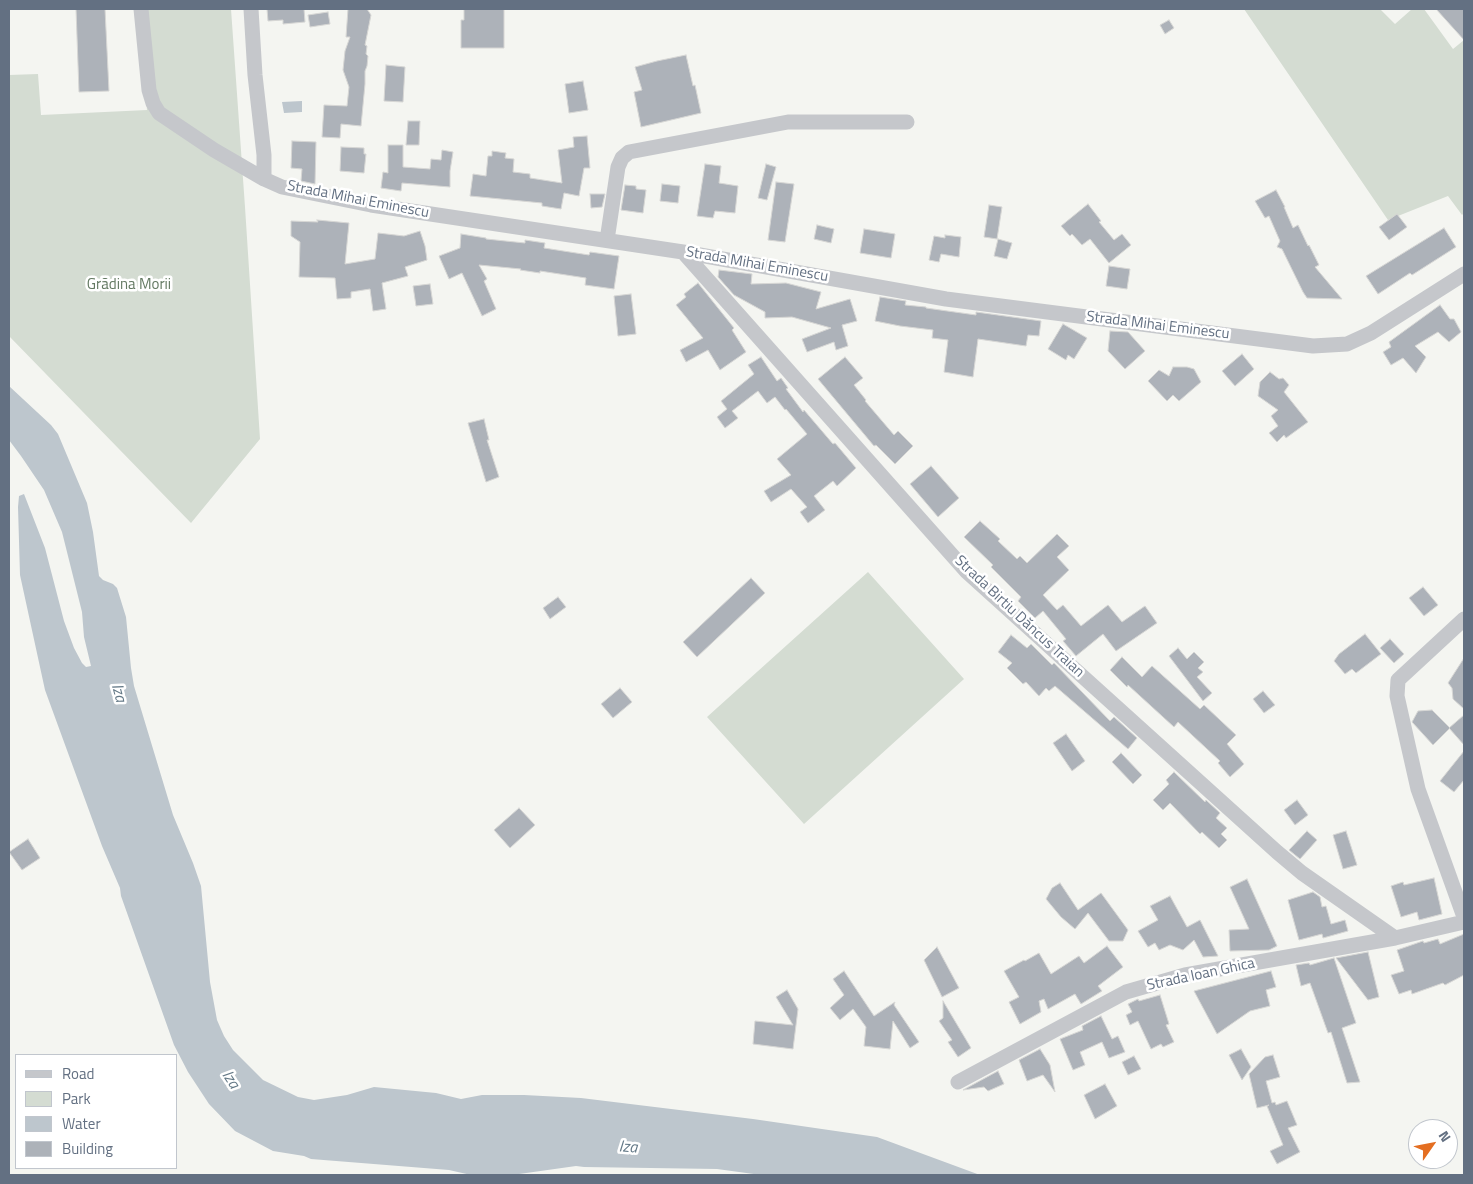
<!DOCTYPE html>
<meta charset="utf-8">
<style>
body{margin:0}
#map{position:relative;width:1473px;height:1184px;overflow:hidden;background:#f4f5f1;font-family:"Titillium Web",sans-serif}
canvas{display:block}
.frame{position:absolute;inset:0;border:10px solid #637082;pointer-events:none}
.legend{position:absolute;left:15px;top:1054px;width:162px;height:115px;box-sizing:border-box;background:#fff;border:1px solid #c1c6cd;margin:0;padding:6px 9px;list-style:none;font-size:15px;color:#637082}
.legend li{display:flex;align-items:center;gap:10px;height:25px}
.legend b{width:25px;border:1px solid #c1c6cd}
.north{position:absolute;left:1408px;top:1119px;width:50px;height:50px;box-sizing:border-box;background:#fff;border:1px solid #c1c6cd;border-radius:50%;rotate:57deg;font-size:14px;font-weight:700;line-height:20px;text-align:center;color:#637082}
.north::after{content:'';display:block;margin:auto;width:18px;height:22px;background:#e46e21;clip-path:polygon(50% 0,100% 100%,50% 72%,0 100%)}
</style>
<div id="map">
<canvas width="1473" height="1184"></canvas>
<div class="frame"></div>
<ul class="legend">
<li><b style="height:6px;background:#c5c7cb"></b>Road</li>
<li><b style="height:14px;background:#d4dcd2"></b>Park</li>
<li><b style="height:14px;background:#bdc6cd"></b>Water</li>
<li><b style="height:14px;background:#adb2b9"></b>Building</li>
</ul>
<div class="north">N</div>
</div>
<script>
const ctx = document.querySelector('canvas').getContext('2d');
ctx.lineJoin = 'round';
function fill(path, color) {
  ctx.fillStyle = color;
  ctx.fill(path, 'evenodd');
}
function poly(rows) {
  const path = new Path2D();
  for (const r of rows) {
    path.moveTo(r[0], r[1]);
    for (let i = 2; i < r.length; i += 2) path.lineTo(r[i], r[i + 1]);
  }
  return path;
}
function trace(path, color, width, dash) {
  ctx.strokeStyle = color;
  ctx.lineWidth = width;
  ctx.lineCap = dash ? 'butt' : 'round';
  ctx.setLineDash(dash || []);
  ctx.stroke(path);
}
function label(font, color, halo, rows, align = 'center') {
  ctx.font = font + ' "Titillium Web",sans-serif';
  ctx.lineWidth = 5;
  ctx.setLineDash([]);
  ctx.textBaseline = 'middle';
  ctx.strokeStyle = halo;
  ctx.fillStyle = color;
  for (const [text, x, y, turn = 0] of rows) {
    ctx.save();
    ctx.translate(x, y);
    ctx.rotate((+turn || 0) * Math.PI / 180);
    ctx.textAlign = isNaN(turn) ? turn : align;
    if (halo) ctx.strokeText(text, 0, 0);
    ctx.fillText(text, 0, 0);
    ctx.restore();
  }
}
const green = poly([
 [138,9,231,9,245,207,260,439,191,523,9,336,9,75,38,74,41,115,147,110],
 [1244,9,1380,9,1395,24,1412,9,1424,9,1453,49,1464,40,1464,213,1462,215,1448,196,1388,220],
 [868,572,964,679,804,824,707,717]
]);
const water = poly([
 [302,101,302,112,284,113,282,102],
 [9,386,51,425,58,434,87,503,93,532,99,576,103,580,113,584,117,588,126,617,131,668,134,686,173,815,193,863,201,886,210,982,217,1020,224,1036,233,1050,263,1080,298,1097,314,1100,347,1095,374,1087,436,1093,461,1099,482,1095,524,1095,581,1098,753,1119,877,1137,980,1175,761,1175,717,1169,584,1167,576,1166,512,1175,471,1175,449,1170,311,1159,304,1156,273,1151,235,1131,209,1104,188,1072,174,1045,121,896,120,888,102,846,45,690,20,575,18,507,19,496,24,494,45,548,64,621,74,648,82,663,86,667,91,666,84,637,82,612,62,532,44,490,21,456,9,440]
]);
const building = poly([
 [76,9,105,9,109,91,79,92,76,9],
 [267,9,304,9,305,22,283,24,283,20,268,21,267,9],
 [348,9,367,9,371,15,365,45,367,46,366,54,368,56,367,66,365,71,365,84,361,126,341,124,340,138,322,137,324,105,347,106,349,87,343,70,345,51,350,37,346,37,348,9],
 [464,9,504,9,504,48,461,48,461,20,464,20,464,9],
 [1436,9,1464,9,1464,40,1436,9],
 [328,12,330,24,310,27,308,15,328,12],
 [1169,20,1174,28,1165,34,1160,25,1169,20],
 [686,55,693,86,695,85,701,113,641,127,634,92,642,90,635,67,657,61,686,55],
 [386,65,405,67,403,102,384,101,386,65],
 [583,81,588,110,569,113,565,84,583,81],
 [408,121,420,121,419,145,406,145,408,121],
 [587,136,590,168,584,168,579,196,564,193,561,209,542,206,542,203,470,196,473,174,486,176,488,156,492,156,492,151,506,153,505,158,514,159,513,172,530,174,530,178,562,183,558,150,574,147,573,137,587,136],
 [292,141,316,142,315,184,301,181,302,169,291,168,292,141],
 [388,145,403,145,403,167,430,169,431,159,441,160,442,150,453,152,450,171,450,187,402,183,401,191,381,188,383,172,388,173,388,145],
 [341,147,364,148,364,154,366,154,364,173,340,171,341,147],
 [705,164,721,166,719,183,738,186,735,213,715,211,713,218,697,216,705,164],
 [766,164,776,167,767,200,758,198,766,164],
 [776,182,794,184,785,242,768,240,776,182],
 [662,184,680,186,678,203,660,201,662,184],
 [625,185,636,186,636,189,646,190,643,213,621,210,625,185],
 [1276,190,1285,207,1284,207,1293,228,1298,225,1308,246,1309,245,1319,265,1315,267,1342,299,1307,298,1303,292,1282,249,1277,247,1280,241,1269,216,1265,218,1255,201,1276,190],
 [590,194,605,194,602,207,591,208,590,194],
 [1088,204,1101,221,1099,222,1114,240,1122,234,1131,245,1109,263,1090,239,1082,245,1072,234,1070,236,1061,226,1088,204],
 [989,205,1002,207,997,239,984,237,989,205],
 [1397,214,1407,227,1389,240,1379,227,1397,214],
 [317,220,349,223,345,264,375,259,378,233,404,236,420,231,425,246,427,260,405,267,408,276,382,283,386,309,373,311,370,289,351,292,351,298,337,299,335,278,299,277,300,242,291,236,291,221,318,222,317,220],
 [817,225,834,229,831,243,814,239,817,225],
 [1444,228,1456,247,1412,275,1410,273,1378,294,1366,276,1444,228],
 [864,229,895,234,891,258,860,253,864,229],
 [461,234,486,238,486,239,525,243,525,240,545,243,544,248,589,255,590,252,619,256,614,289,585,285,586,278,540,271,540,273,520,270,521,269,479,265,487,279,484,281,496,309,482,316,462,273,449,279,439,256,460,248,461,234],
 [945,235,961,237,959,257,941,254,939,262,929,260,934,236,945,238,945,235],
 [998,239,1012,243,1007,259,994,256,998,239],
 [1109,266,1130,269,1127,289,1106,286,1109,266],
 [719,270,752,274,751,284,786,283,821,292,816,309,850,299,857,321,842,325,848,346,836,350,834,342,807,352,802,339,831,328,792,317,765,318,765,312,734,295,718,277,719,270],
 [698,283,734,328,732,330,746,352,720,370,708,350,686,362,680,350,703,338,676,305,686,297,684,294,698,283],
 [430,284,433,304,416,306,413,286,430,284],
 [631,294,636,334,618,336,614,296,631,294],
 [880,297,906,301,905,305,926,307,926,308,976,315,976,312,1041,321,1039,336,1028,335,1026,346,978,339,973,377,944,372,948,340,932,338,933,330,900,326,875,321,880,297],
 [1440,305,1450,319,1454,319,1461,332,1449,342,1438,332,1415,346,1426,357,1416,373,1403,358,1391,365,1383,352,1391,347,1389,342,1440,305],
 [1063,324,1087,338,1074,359,1068,355,1066,360,1048,349,1063,324],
 [1110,331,1128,332,1145,351,1125,369,1108,351,1110,331],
 [1242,354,1254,369,1235,386,1222,371,1242,354],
 [761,357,777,381,781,378,788,388,786,389,803,412,804,410,833,444,835,443,856,468,837,486,833,481,814,496,825,510,808,523,800,512,807,507,791,489,771,502,764,491,791,475,777,459,807,434,786,409,785,410,775,397,767,403,758,391,732,411,738,418,725,428,717,417,727,409,721,401,754,374,748,365,761,357],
 [845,357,863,378,854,385,866,400,865,401,894,435,898,431,913,446,895,464,876,445,874,446,818,379,845,357],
 [1173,367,1187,367,1194,369,1201,382,1179,401,1173,395,1167,401,1148,381,1159,370,1169,376,1173,367],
 [1270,372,1279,379,1283,378,1289,385,1284,392,1308,422,1286,438,1284,435,1277,442,1269,433,1278,426,1271,416,1278,410,1258,396,1260,382,1270,372],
 [484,419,489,440,487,440,499,477,486,482,468,423,484,419],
 [931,466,959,498,938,517,910,484,931,466],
 [980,521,1000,539,998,541,1017,559,1020,556,1027,563,1057,534,1069,546,1057,557,1069,570,1043,595,1057,610,1063,605,1081,626,1108,605,1122,622,1145,606,1157,623,1116,651,1103,634,1076,656,1063,641,1066,639,1043,611,1035,618,1018,601,1021,597,991,567,993,565,964,537,980,521],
 [751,578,765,593,697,657,683,642,751,578],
 [1423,587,1438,605,1424,616,1409,598,1423,587],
 [558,597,566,607,550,619,543,608,558,597],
 [1365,634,1381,654,1356,673,1352,669,1345,674,1334,661,1339,654,1365,634],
 [1011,635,1027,648,1031,644,1052,665,1054,663,1110,721,1114,717,1137,738,1128,749,1055,686,1049,691,1046,688,1039,696,1026,682,1023,684,1007,668,1012,663,998,652,1011,635],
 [1390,639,1404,654,1394,663,1380,648,1390,639],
 [1178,648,1187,659,1194,652,1204,662,1198,668,1203,672,1197,677,1212,693,1203,701,1169,656,1178,648],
 [1122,657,1142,677,1152,666,1200,709,1204,705,1236,735,1227,744,1244,764,1230,777,1218,763,1220,761,1178,722,1174,727,1128,685,1127,687,1110,670,1122,657],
 [1464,658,1464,709,1453,699,1452,688,1448,683,1464,658],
 [620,688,632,702,613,718,601,704,620,688],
 [1263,691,1275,705,1264,713,1253,699,1263,691],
 [1432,710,1450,728,1433,745,1412,722,1418,711,1432,710],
 [1464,715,1464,745,1449,728,1464,715],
 [1066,734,1085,761,1072,771,1053,743,1066,734],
 [1464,751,1464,780,1454,792,1440,781,1464,751],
 [1121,753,1142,775,1133,784,1112,762,1121,753],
 [1174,772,1205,802,1206,800,1220,813,1216,818,1227,828,1221,834,1227,840,1219,848,1202,832,1200,834,1170,803,1163,810,1153,800,1169,784,1166,780,1174,772],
 [1297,800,1308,815,1295,825,1284,810,1297,800],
 [519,808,535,825,510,848,494,830,519,808],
 [1307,831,1317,840,1300,859,1289,850,1307,831],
 [1346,831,1357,865,1343,869,1333,835,1346,831],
 [28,839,40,858,22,870,9,852,28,839],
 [1434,878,1442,914,1419,920,1417,912,1401,917,1391,886,1403,882,1404,885,1434,878],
 [1247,879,1277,946,1269,950,1230,951,1229,930,1249,929,1230,887,1247,879],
 [1060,883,1078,910,1101,893,1128,930,1123,941,1109,941,1088,913,1075,929,1061,917,1046,899,1052,888,1060,883],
 [1313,892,1320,897,1322,907,1326,906,1331,924,1345,920,1348,931,1323,938,1322,934,1299,940,1288,900,1313,892],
 [1170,896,1187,927,1200,920,1218,956,1203,957,1194,940,1183,950,1170,945,1159,950,1155,943,1148,947,1138,931,1158,920,1150,906,1170,896],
 [1464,934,1464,975,1445,985,1443,983,1412,994,1411,990,1399,994,1391,975,1404,971,1397,950,1423,941,1424,943,1438,939,1440,944,1464,934],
 [1107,946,1123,967,1098,986,1102,991,1081,1004,1075,994,1048,1009,1044,999,1039,1001,1041,1012,1020,1024,1009,1002,1019,997,1004,971,1024,960,1025,961,1039,953,1051,974,1079,956,1084,963,1107,946],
 [937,947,959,988,942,997,924,960,937,947],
 [1368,952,1379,997,1368,1000,1336,958,1368,952],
 [1334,958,1356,1023,1342,1028,1360,1082,1347,1083,1331,1032,1328,1033,1310,983,1301,986,1296,965,1309,963,1310,965,1334,958],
 [844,971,874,1016,895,1002,894,1005,919,1042,910,1048,893,1021,890,1049,864,1046,866,1027,853,1009,840,1020,830,1008,844,995,833,979,844,971],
 [1271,971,1276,987,1266,990,1270,1006,1250,1011,1217,1034,1194,991,1271,971],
 [787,990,798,1009,793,1049,753,1044,755,1021,793,1025,776,997,787,990],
 [1160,995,1169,1024,1166,1025,1174,1042,1163,1047,1161,1044,1151,1049,1138,1021,1130,1025,1126,1015,1132,1012,1128,1004,1138,999,1139,1001,1160,995],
 [943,1001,971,1048,958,1057,948,1042,952,1040,939,1021,943,1018,943,1001],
 [1101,1016,1112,1039,1118,1036,1125,1052,1109,1058,1102,1042,1080,1052,1085,1065,1073,1070,1060,1039,1083,1030,1082,1026,1101,1016],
 [1040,1049,1050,1065,1055,1092,1043,1075,1027,1081,1019,1060,1040,1049],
 [1241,1049,1251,1067,1242,1080,1229,1055,1241,1049],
 [1273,1055,1280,1077,1266,1081,1272,1103,1275,1102,1276,1105,1287,1101,1297,1125,1288,1128,1300,1152,1277,1164,1270,1151,1283,1145,1267,1106,1269,1105,1257,1108,1249,1074,1265,1057,1273,1055],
 [1134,1056,1141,1069,1128,1075,1122,1062,1134,1056],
 [998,1071,1004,1084,988,1091,984,1087,963,1090,998,1071],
 [1105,1084,1117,1106,1095,1119,1084,1095,1105,1084]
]);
const minor = poly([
 [141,9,149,90,153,103,159,113,214,150,264,179,282,187,371,205,683,252,946,299,1313,346,1347,344,1371,333,1464,274],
 [251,9,255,75,264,155,264,179],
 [607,240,618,167,622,158,629,152,788,122,907,122],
 [683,252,967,572,1277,852,1302,873,1395,938],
 [1464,619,1398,680,1397,696,1418,789,1464,917],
 [958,1082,1126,992,1185,975,1395,938,1464,922]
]);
const streetNames = [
 ["Strada Mihai Eminescu",358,200,11],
 ["Strada Mihai Eminescu",757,265,10],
 ["Strada Mihai Eminescu",1158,326,7],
 ["Strada Birtiu Dăncus Traian",1019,617,43],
 ["Strada Ioan Ghica",1201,975,-12]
];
const parkNames = [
 ["Grădina Morii",129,285]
];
const waterNames = [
 ["Iza",118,693,75],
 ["Iza",230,1080,57],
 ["Iza",628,1148,4]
];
fill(green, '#d4dcd2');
fill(water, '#bdc6cd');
fill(building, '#adb2b9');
trace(building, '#d6d6d4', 1);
trace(minor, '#c5c7cb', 15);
label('15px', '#637082', '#fff', streetNames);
label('15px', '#637962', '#fff', parkNames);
label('italic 16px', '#637886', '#fff', waterNames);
</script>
